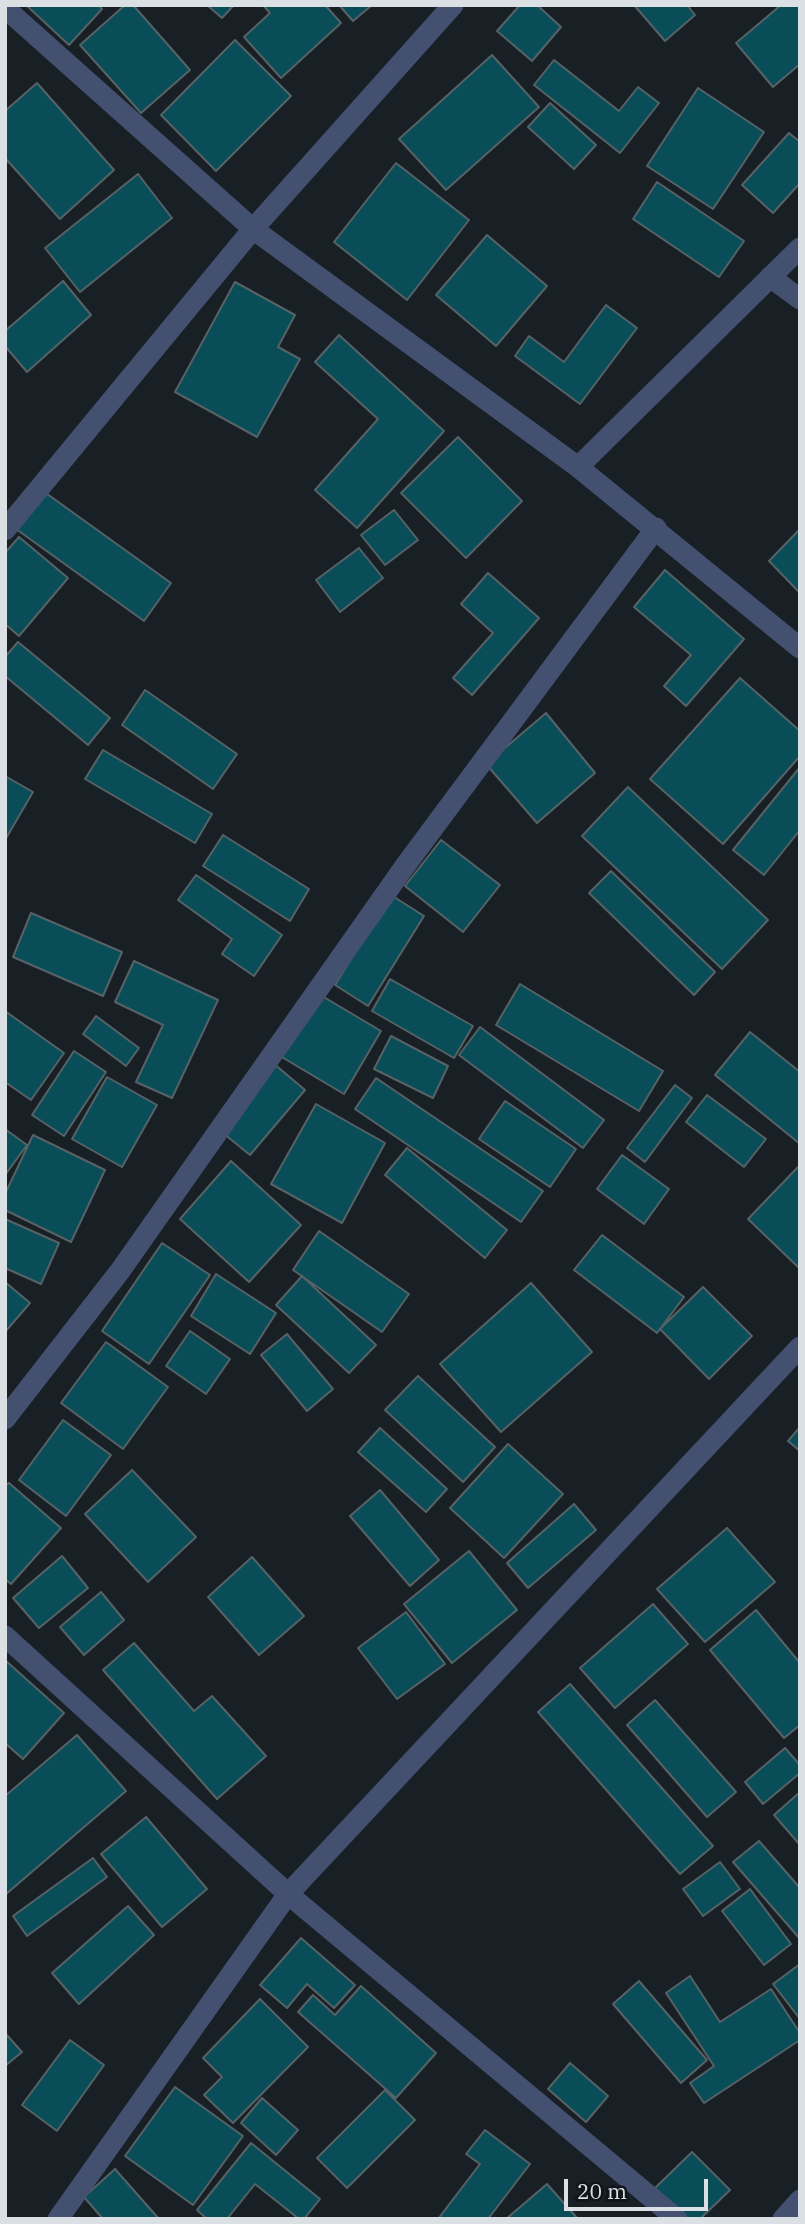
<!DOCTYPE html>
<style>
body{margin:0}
#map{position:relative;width:805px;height:2224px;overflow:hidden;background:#181f25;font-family:"IBM Plex Serif",serif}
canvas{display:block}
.frame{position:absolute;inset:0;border:7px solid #dbe0e4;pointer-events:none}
.scale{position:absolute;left:564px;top:2179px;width:144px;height:32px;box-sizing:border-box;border:4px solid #dbe0e4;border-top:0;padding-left:9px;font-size:21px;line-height:24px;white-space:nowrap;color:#dbe0e4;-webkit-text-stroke:5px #0f161b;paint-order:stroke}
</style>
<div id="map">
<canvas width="805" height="2224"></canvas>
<div class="frame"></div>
<div class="scale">20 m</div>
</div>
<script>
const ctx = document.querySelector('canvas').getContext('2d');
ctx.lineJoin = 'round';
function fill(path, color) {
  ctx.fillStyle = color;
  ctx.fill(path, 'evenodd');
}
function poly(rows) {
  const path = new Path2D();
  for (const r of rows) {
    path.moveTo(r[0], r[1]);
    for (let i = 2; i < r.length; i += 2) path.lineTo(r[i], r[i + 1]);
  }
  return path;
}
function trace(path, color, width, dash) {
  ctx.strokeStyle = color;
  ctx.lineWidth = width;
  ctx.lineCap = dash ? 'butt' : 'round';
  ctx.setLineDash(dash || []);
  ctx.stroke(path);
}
const building = poly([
 [26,5,98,5,102,9,69,45,26,5],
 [125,5,133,5,190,70,141,113,80,45,125,5],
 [207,5,234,5,222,18,207,5],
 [263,5,325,5,341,23,281,78,244,37,270,13,263,5],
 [339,5,372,5,353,21,339,5],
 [520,5,537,5,561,27,532,61,497,31,520,5],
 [634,5,687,5,695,15,665,41,634,5],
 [781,5,800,5,800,64,773,87,736,43,781,5],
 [235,40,291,96,216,171,161,115,235,40],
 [492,55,539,107,446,190,399,139,492,55],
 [554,60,619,111,638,87,659,103,620,153,534,85,554,60],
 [37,83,114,170,60,219,5,158,5,111,37,83],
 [698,88,764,132,713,209,647,166,698,88],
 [550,103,596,145,574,169,528,127,550,103],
 [789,133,800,142,800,183,773,213,742,185,789,133],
 [396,163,469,220,407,300,334,242,396,163],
 [138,174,172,218,80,292,45,248,138,174],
 [657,182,744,241,719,277,633,219,657,182],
 [487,235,547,286,496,346,436,295,487,235],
 [63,281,91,315,27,372,5,346,5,331,63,281],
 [235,282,295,315,278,347,300,359,257,437,175,392,235,282],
 [606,305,637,328,580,404,515,356,529,336,564,362,606,305],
 [339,335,444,431,357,528,315,490,378,419,315,362,339,335],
 [458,437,522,501,466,558,401,493,458,437],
 [43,491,171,583,144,621,16,529,43,491],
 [394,510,418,540,385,565,361,535,394,510],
 [800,529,800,590,798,591,769,561,800,529],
 [19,537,68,578,19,636,5,624,5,553,19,537],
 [359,548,383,578,340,612,316,580,359,548],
 [665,570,744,639,686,706,664,686,691,655,634,607,665,570],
 [488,573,539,618,472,695,453,678,493,633,461,604,488,573],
 [18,642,110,718,88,745,5,676,5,657,18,642],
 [740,678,800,731,800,756,723,844,650,779,740,678],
 [145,690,237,754,213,789,122,725,145,690],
 [546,713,595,773,537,823,486,764,546,713],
 [103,750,212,814,195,843,85,779,103,750],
 [800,767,800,830,764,875,733,850,800,767],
 [5,776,33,792,5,840,5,776],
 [628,787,768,920,722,969,582,836,628,787],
 [223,835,309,889,290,921,203,866,223,835],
 [441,840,500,885,463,932,405,886,441,840],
 [611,871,715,972,694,995,589,893,611,871],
 [196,875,282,935,254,976,222,954,232,939,178,900,196,875],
 [391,895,424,916,368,1006,335,985,391,895],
 [31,913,122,952,103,996,13,957,31,913],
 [134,961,218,1000,172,1098,136,1082,163,1025,115,1002,134,961],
 [390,979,473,1026,454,1058,372,1011,390,979],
 [520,984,663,1071,639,1111,496,1025,520,984],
 [317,993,381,1031,344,1094,280,1056,317,993],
 [5,1011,64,1053,31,1100,5,1082,5,1011],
 [96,1016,139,1048,126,1066,83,1034,96,1016],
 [480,1027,604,1120,583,1148,459,1055,480,1027],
 [750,1032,800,1072,800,1144,715,1075,750,1032],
 [391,1036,448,1066,433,1098,374,1069,391,1036],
 [74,1051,106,1072,64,1136,32,1115,74,1051],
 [273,1063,305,1090,250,1155,218,1129,273,1063],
 [107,1077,157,1105,122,1167,72,1139,107,1077],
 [376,1078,543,1191,521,1222,355,1109,376,1078],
 [675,1085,692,1098,645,1162,627,1148,675,1085],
 [707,1095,766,1139,744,1167,686,1122,707,1095],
 [505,1101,576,1149,550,1187,479,1139,505,1101],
 [316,1104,385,1143,342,1223,271,1184,316,1104],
 [5,1129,27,1145,5,1175,5,1129],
 [33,1135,105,1170,71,1242,5,1210,5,1194,33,1135],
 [407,1148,507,1230,485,1258,385,1175,407,1148],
 [622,1155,669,1189,644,1224,597,1189,622,1155],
 [231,1161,301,1225,249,1282,180,1219,231,1161],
 [798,1167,800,1169,800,1265,798,1267,748,1219,798,1167],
 [5,1219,59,1243,41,1284,5,1268,5,1219],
 [319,1231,409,1294,382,1332,293,1270,319,1231],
 [602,1235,684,1297,657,1333,574,1270,602,1235],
 [162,1243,210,1275,149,1364,102,1331,162,1243],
 [216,1274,276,1313,250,1354,191,1316,216,1274],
 [302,1276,376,1345,349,1373,276,1305,302,1276],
 [5,1282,30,1303,5,1332,5,1282],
 [531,1283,592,1352,501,1432,440,1364,531,1283],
 [703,1287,752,1336,709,1379,660,1329,703,1287],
 [190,1331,230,1359,206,1394,166,1366,190,1331],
 [287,1334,333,1389,307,1411,261,1355,287,1334],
 [106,1342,168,1387,123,1449,61,1403,106,1342],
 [418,1376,495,1447,463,1482,385,1410,418,1376],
 [63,1420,111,1455,66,1516,19,1480,63,1420],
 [800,1427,800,1451,788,1441,800,1427],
 [380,1428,447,1489,426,1512,358,1452,380,1428],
 [508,1444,563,1494,504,1558,450,1508,508,1444],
 [132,1470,196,1537,148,1582,85,1514,132,1470],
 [9,1483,61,1528,11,1584,5,1579,5,1486,9,1483],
 [380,1490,439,1560,410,1586,350,1516,380,1490],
 [574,1504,596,1530,528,1588,507,1563,574,1504],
 [727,1528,775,1582,705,1642,657,1589,727,1528],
 [469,1551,517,1610,452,1663,404,1604,469,1551],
 [62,1556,88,1588,39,1628,13,1598,62,1556],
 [252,1557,304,1616,259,1655,208,1597,252,1557],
 [101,1592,124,1620,84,1655,60,1627,101,1592],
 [653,1604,688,1644,615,1708,580,1668,653,1604],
 [756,1610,800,1663,800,1725,784,1738,710,1650,756,1610],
 [406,1612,445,1664,397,1699,358,1648,406,1612],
 [134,1643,194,1711,212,1696,266,1756,217,1799,103,1670,134,1643],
 [5,1660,64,1713,23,1759,5,1743,5,1660],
 [570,1684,713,1846,680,1874,538,1712,570,1684],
 [655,1700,736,1792,707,1817,627,1725,655,1700],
 [77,1735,126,1791,5,1895,5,1796,77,1735],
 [785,1748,800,1765,800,1773,763,1804,745,1782,785,1748],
 [800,1792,800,1845,774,1815,800,1792],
 [146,1817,207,1889,162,1927,101,1854,146,1817],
 [759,1841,800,1888,800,1939,733,1862,759,1841],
 [93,1858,107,1877,27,1936,13,1916,93,1858],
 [720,1862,740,1889,703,1916,683,1889,720,1862],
 [750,1889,791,1944,764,1965,722,1911,750,1889],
 [128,1906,154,1935,79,2004,52,1973,128,1906],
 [301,1938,355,1985,334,2008,307,1984,287,2008,260,1985,301,1938],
 [800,1964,800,2019,773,1984,800,1964],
 [690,1976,720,2022,771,1989,800,2033,800,2040,704,2103,690,2083,714,2066,666,1993,690,1976],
 [639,1981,707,2060,681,2083,613,2004,639,1981],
 [361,1986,436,2053,396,2098,298,2012,313,1995,335,2015,361,1986],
 [260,1999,308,2047,233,2123,204,2095,222,2077,203,2058,260,1999],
 [5,2033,22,2052,5,2066,5,2033],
 [70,2040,104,2065,57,2131,22,2105,70,2040],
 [570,2063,608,2096,586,2122,548,2089,570,2063],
 [175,2087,243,2136,193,2205,125,2156,175,2087],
 [385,2090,415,2120,347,2188,317,2158,385,2090],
 [262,2098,298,2130,276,2155,241,2123,262,2098],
 [485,2130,530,2164,488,2219,438,2219,480,2164,466,2154,485,2130],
 [251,2143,320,2199,304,2219,299,2219,255,2184,227,2219,207,2219,197,2210,251,2143],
 [692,2152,730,2190,700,2219,685,2219,655,2188,692,2152],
 [115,2169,159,2219,103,2219,84,2197,115,2169],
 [547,2184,578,2219,506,2219,547,2184]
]);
const street = poly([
 [5,8,253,229,578,467,800,648],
 [770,277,800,299],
 [578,467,800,248],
 [5,530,253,229,453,5],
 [5,1419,120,1271,405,866,656,528],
 [5,1636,288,1894,677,2219],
 [58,2219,288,1894,800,1347],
 [783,2219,800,2200]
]);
fill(building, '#084d58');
trace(building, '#566265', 2);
trace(street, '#435070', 21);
</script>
